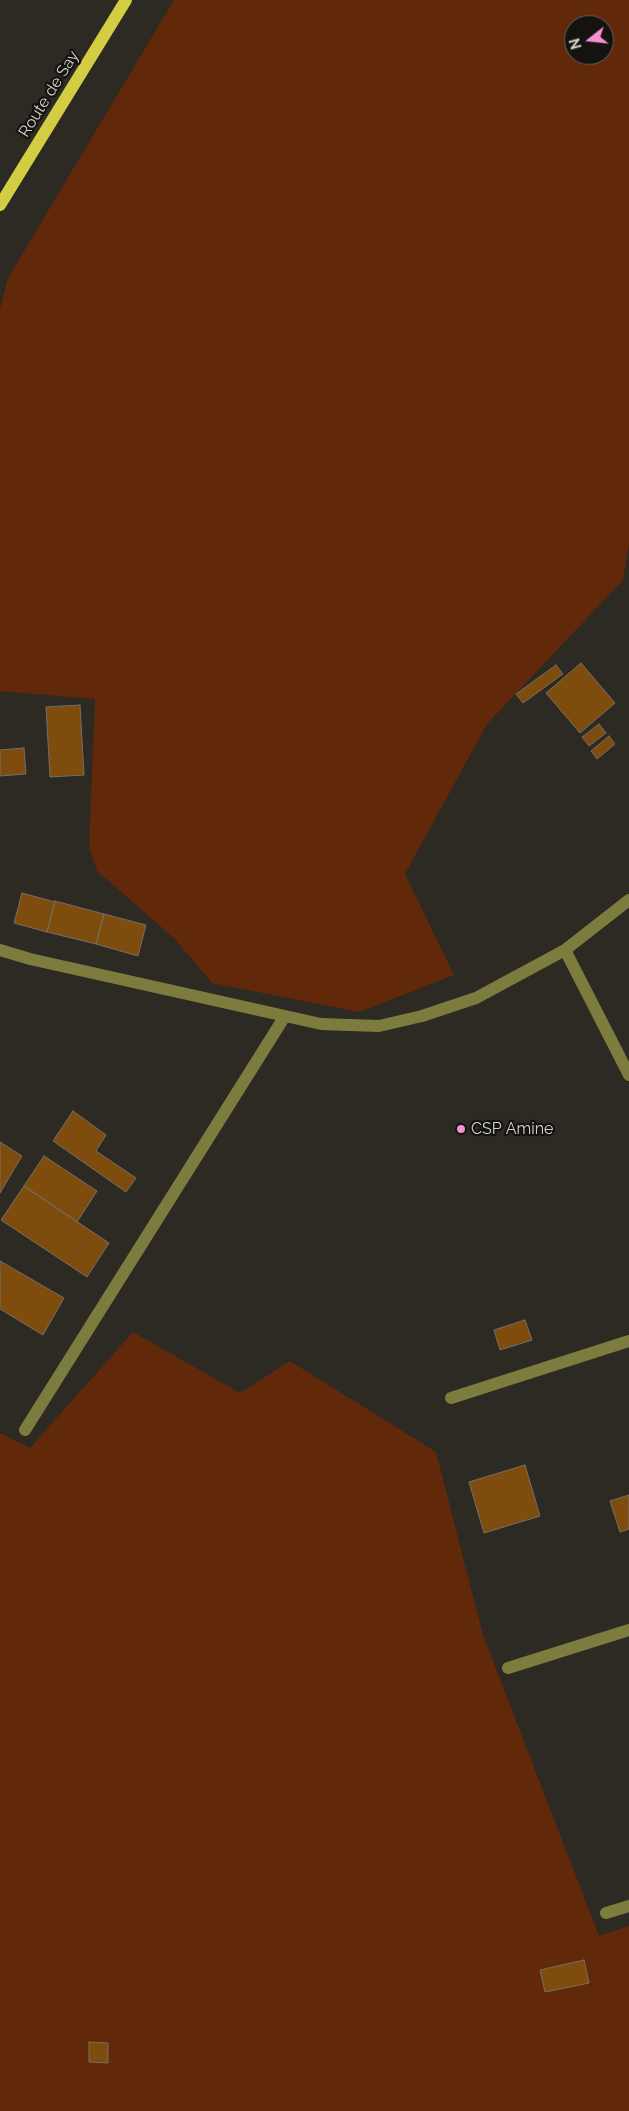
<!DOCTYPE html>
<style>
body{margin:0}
#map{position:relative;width:629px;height:2111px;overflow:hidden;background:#2d2a23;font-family:Raleway,sans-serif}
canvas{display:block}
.north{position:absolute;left:564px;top:15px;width:50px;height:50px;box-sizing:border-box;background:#14130f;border:1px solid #605f5b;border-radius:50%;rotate:254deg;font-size:14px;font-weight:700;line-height:20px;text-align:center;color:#d3d1cc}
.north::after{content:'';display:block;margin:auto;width:18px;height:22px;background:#f590d1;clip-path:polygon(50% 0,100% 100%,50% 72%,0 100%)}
</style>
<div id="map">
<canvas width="629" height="2111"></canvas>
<div class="north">N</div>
</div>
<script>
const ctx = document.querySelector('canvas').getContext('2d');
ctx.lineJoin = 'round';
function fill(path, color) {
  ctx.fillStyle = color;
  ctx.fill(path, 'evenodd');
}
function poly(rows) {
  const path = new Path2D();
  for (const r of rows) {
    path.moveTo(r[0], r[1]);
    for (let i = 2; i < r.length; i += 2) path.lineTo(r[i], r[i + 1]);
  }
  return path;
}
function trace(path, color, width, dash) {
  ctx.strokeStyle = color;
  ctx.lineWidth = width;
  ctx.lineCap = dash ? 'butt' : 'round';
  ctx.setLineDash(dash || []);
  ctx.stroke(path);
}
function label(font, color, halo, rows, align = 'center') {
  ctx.font = font + ' Raleway,sans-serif';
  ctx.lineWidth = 4.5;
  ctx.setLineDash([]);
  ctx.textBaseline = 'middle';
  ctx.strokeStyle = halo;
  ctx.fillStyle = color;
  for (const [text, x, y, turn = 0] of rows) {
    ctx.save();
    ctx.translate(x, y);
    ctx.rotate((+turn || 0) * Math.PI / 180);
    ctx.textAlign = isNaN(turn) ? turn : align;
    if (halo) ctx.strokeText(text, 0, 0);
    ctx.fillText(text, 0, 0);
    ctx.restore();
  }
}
const green = poly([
 [174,0,629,0,629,544,623,580,487,724,405,874,454,975,359,1012,212,983,175,939,97,871,89,848,95,699,0,691,0,310,8,278],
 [574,25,604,25,604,55,574,55],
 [133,1332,240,1393,290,1361,436,1452,483,1635,599,1936,629,1926,629,2111,0,2111,0,1433,30,1448]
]);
const building = poly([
 [581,663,615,703,580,733,546,693,581,663],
 [556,665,563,674,523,703,516,694,556,665],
 [80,705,84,775,50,777,46,707,80,705],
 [599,724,606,733,589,746,582,737,599,724],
 [609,736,615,744,597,759,591,751,609,736],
 [24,748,26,774,0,776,0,750,24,748],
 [22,893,55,902,47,932,14,923,22,893],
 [55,901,104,914,96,944,47,932,55,901],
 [104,914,146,925,138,956,96,944,104,914],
 [73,1111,106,1135,96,1151,136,1178,126,1192,53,1141,73,1111],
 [0,1142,22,1156,0,1193,0,1142],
 [44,1156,97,1191,77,1222,24,1186,44,1156],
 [24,1186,109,1243,87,1277,1,1220,24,1186],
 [0,1261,64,1298,43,1335,0,1309,0,1261],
 [525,1320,532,1340,500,1350,494,1330,525,1320],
 [525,1465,540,1516,484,1533,469,1482,525,1465],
 [629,1495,629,1529,620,1532,610,1501,629,1495],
 [584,1960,589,1983,545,1992,540,1970,584,1960],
 [89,2042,108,2043,108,2063,89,2062,89,2042]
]);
const minor = poly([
 [0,950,30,959,321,1024,379,1026,422,1016,476,998,565,950,629,900],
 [565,950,629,1075],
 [451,1398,629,1341],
 [25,1430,285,1016],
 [508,1668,629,1630],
 [606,1913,629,1906]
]);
const major = poly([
 [0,205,126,0]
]);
const markers = [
 [461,1129,5,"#f590d1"]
];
const streetNames = [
 ["Route de Say",49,94,-58]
];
const poiNames = [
 ["CSP Amine",471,1129]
];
fill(green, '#62280a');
fill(building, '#7e4d0d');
trace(building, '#766e67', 1);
trace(minor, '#7d7c3f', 12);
trace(major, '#d2cd42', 12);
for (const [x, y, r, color] of markers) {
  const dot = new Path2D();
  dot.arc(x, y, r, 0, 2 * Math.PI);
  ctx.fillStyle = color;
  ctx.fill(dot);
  trace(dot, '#14130f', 2);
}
label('16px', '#d3d1cc', '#14130f', streetNames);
label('16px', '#d3d1cc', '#14130f', poiNames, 'left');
</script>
